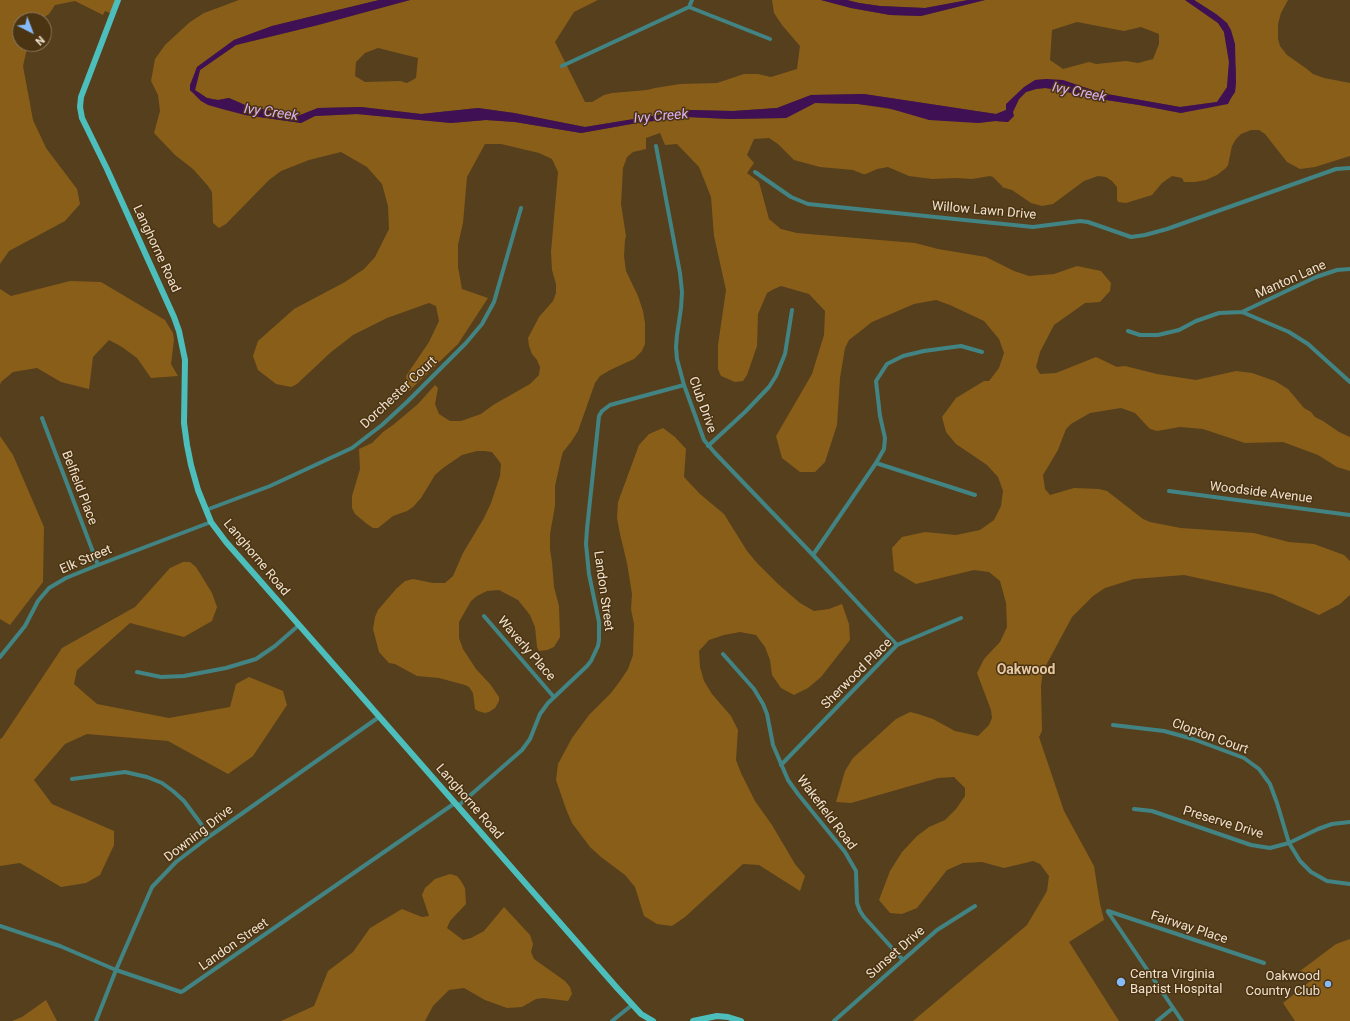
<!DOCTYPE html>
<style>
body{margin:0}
#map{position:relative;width:1350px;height:1021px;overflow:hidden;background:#563f1d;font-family:Roboto,sans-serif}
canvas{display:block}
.north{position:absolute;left:12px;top:12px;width:40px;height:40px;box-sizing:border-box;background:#4b3412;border:1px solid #8d795e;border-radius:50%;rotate:138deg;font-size:11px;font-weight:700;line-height:16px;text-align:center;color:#f0e1cf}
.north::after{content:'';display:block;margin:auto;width:14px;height:18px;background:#86bbfb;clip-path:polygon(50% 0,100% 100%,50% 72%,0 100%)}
</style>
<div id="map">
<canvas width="1350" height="1021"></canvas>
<div class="north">N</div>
</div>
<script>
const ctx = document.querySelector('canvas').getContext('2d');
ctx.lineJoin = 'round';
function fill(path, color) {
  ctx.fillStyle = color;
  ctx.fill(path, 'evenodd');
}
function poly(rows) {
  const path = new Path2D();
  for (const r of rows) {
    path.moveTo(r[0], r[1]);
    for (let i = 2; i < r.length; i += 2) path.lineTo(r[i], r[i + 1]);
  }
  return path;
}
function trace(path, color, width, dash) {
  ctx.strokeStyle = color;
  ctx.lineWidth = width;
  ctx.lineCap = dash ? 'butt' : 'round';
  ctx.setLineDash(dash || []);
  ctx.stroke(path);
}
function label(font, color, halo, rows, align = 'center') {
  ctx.font = font + ' Roboto,sans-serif';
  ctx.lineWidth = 3;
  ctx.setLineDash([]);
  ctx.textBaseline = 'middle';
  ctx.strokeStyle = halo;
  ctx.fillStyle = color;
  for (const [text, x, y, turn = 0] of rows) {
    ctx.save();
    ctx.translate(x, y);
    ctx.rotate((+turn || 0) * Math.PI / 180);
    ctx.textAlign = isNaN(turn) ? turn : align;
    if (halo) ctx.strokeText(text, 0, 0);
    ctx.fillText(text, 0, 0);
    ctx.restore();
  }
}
const green = poly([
 [0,0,116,0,113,14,105,11,103,15,75,1,55,5,49,14,40,20,20,20,20,44,28,44,23,66,33,120,46,148,77,189,80,204,65,221,9,251,0,264,0,276],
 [239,0,379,0,272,26,234,40,197,67,190,91,245,115,301,123,315,116,357,114,451,123,486,120,515,122,581,133,637,123,687,117,730,119,786,118,815,103,858,104,978,123,995,121,1008,122,1019,99,1026,92,1036,89,1045,88,1059,90,1086,97,1139,105,1181,113,1231,98,1235,92,1236,82,1236,69,1227,23,1216,14,1194,0,1288,0,1281,13,1278,24,1278,39,1280,46,1287,55,1307,69,1313,74,1324,78,1350,83,1350,156,1315,167,1300,169,1287,162,1265,134,1259,130,1251,130,1241,134,1236,139,1232,146,1228,165,1226,168,1217,175,1206,180,1195,182,1184,182,1182,178,1172,176,1162,183,1152,195,1126,203,1118,202,1117,199,1117,187,1112,181,1106,177,1098,176,1084,181,1053,204,1042,206,1031,203,1012,190,1001,187,1003,187,993,177,990,176,972,179,956,178,932,179,909,176,888,167,877,169,866,174,863,174,853,170,820,167,794,160,778,144,769,138,754,139,747,155,754,163,747,173,759,182,769,219,781,229,797,233,915,243,938,249,986,257,1014,271,1029,276,1054,274,1077,266,1101,271,1111,283,1110,291,1100,302,1085,303,1054,325,1040,352,1036,367,1040,374,1056,373,1096,357,1117,367,1125,366,1157,374,1196,380,1236,371,1252,373,1275,381,1288,389,1304,408,1311,412,1315,417,1323,421,1339,432,1350,437,1350,471,1337,467,1318,455,1283,442,1245,443,1203,429,1180,427,1157,431,1150,429,1135,413,1121,408,1090,413,1071,424,1066,429,1058,450,1043,475,1045,489,1050,495,1074,488,1099,489,1107,491,1143,519,1150,522,1181,528,1254,533,1289,542,1314,544,1344,555,1350,561,1350,595,1340,604,1319,615,1272,594,1184,575,1134,579,1105,588,1093,596,1072,617,1043,671,1041,686,1042,731,1039,737,1064,811,1094,866,1100,904,1104,920,1069,942,1119,1021,913,1021,1027,925,1047,891,1049,876,1040,864,1033,861,1004,868,982,862,963,863,947,870,917,908,902,914,890,913,879,900,890,871,902,852,917,836,929,827,945,820,956,809,965,796,965,788,954,777,938,778,851,803,836,802,845,771,853,758,896,719,910,712,918,714,933,719,955,731,978,736,989,725,992,718,991,710,977,673,984,659,1000,642,1007,627,1006,603,1000,581,989,572,974,570,916,584,894,571,892,548,902,537,925,532,956,535,980,530,994,520,1001,506,1003,491,998,477,987,465,956,444,946,432,942,417,956,398,984,381,989,381,999,368,1004,353,999,339,984,321,950,305,936,300,914,304,872,322,849,340,845,348,840,378,837,425,825,462,815,472,800,472,782,458,776,436,812,374,824,335,825,311,809,294,781,286,774,289,767,293,758,314,757,346,747,375,743,381,735,382,721,376,718,369,718,345,726,290,714,236,711,197,699,167,677,144,665,145,660,133,646,138,646,149,633,152,627,157,623,168,621,204,626,236,625,240,624,256,626,271,638,296,643,311,645,323,645,344,642,351,634,359,610,370,600,376,595,383,578,431,571,442,563,452,561,459,555,486,555,506,550,534,550,550,552,562,554,587,559,606,560,637,554,647,547,650,539,651,537,647,535,627,530,615,518,600,499,590,487,591,477,596,471,601,459,622,459,638,463,649,476,669,490,684,499,697,499,701,495,708,489,712,485,713,478,711,475,709,473,693,469,687,465,685,439,678,417,676,395,664,389,663,379,652,373,629,375,617,378,610,396,589,405,581,413,579,433,583,445,583,453,576,463,553,484,518,491,503,500,476,501,464,499,461,492,452,484,451,477,451,462,455,443,468,435,475,421,498,413,507,407,511,393,516,378,528,373,528,367,524,355,514,352,508,352,496,360,469,359,449,372,443,383,432,393,425,418,404,435,385,438,388,435,404,439,414,450,421,461,421,481,414,493,405,530,384,539,375,540,367,537,360,532,354,529,346,528,338,539,317,553,301,556,293,556,284,552,270,551,252,558,172,552,159,539,153,501,144,485,144,467,177,463,223,458,245,458,267,462,289,488,298,458,344,409,391,406,376,429,342,439,321,436,306,429,303,387,318,353,335,330,353,297,384,291,387,276,384,258,370,253,356,258,341,294,309,345,282,364,269,375,257,389,229,388,206,382,184,367,167,341,152,309,160,281,171,269,180,226,224,219,228,213,223,212,192,208,186,193,169,175,155,154,133,160,111,158,95,151,81,155,59,165,45,190,22,204,13],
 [410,0,598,0,574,12,555,42,585,102,592,102,604,95,612,93,647,90,655,88,680,84,717,83,744,74,758,74,771,77,797,69,800,46,782,25,774,13,772,0,821,0,851,8,890,15,921,16,985,0,1185,0,1218,23,1224,32,1229,62,1227,88,1217,102,1180,107,1101,93,1087,88,1047,79,1035,80,1006,110,996,114,864,94,811,95,777,108,733,111,689,110,585,127,514,113,478,108,421,114,361,107,318,108,295,117,245,105,229,98,218,100,207,98,195,90,200,70,236,45,318,25],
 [1077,22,1124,31,1141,27,1159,34,1159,44,1153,59,1138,63,1126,61,1096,64,1089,62,1063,69,1050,60,1052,30],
 [378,48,418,58,416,78,407,83,400,81,365,82,355,76,356,62,365,53],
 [847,0,968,0,925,8,880,6,859,3],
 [70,281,101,282,165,320,173,333,174,340,171,364,178,376,151,378,137,358,122,347,109,340,93,357,89,389,61,382,37,368,13,372,1,382,0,385,0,289,11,296],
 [663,428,675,437,686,449,684,477,700,494,724,514,747,551,757,563,778,584,800,603,814,611,829,609,842,604,849,624,850,640,821,677,808,688,794,695,781,688,772,675,770,660,765,647,756,635,740,632,724,635,709,640,699,651,700,667,704,681,712,694,731,716,738,730,736,760,741,773,755,801,772,825,795,864,805,876,800,891,759,865,743,864,685,917,672,926,657,924,644,916,635,887,625,875,601,857,590,847,572,823,566,809,556,780,558,764,572,738,589,715,611,693,620,681,628,669,633,655,634,624,631,609,632,594,627,563,620,534,617,518,618,502,639,445,649,434],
 [0,436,13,455,44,527,43,582,10,625,0,619],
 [183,562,190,562,196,567,212,593,217,607,212,621,184,637,130,623,77,670,74,684,97,704,169,718,230,707,236,684,249,677,283,691,287,705,253,756,228,774,168,741,87,734,65,744,34,780,52,804,114,831,114,845,100,875,86,883,61,887,20,863,0,866,0,739,2,738,62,648,135,607,170,568],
 [450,874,457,876,461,881,465,888,466,904,450,921,447,928,463,940,471,938,484,931,504,907,530,935,533,944,531,952,534,959,565,981,570,987,572,994,568,1001,544,998,536,999,522,1007,507,1008,485,1000,464,988,449,990,433,1006,425,1021,281,1021,314,1006,328,971,353,952,370,928,402,909,422,917,429,916,422,895,425,888,435,879],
 [1350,939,1350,1021,1295,1021,1283,1003,1314,978,1313,975,1300,971,1336,944],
 [46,1000,57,1021,12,1021,22,1017]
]);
const water = poly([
 [379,0,410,0,318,25,236,45,200,70,195,90,207,98,218,100,229,98,245,105,295,117,318,108,361,107,421,114,478,108,514,113,585,127,689,110,733,111,777,108,811,95,864,94,996,114,1006,110,1006,104,1024,87,1035,80,1047,79,1063,80,1101,93,1180,107,1217,102,1227,87,1229,62,1224,32,1218,23,1185,0,1194,0,1216,14,1227,23,1231,30,1235,44,1236,82,1235,92,1231,98,1228,104,1181,113,1139,105,1086,97,1060,90,1045,88,1036,89,1026,92,1019,99,1013,112,1014,116,1008,122,995,121,978,123,929,120,888,108,858,104,815,103,786,118,730,119,687,117,637,123,581,133,515,122,486,120,451,123,357,114,315,116,301,123,245,115,222,109,208,105,201,101,190,90,190,85,197,67,234,40,272,26],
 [821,0,847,0,859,3,880,6,925,8,968,0,985,0,921,16,890,15,851,8]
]);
const minor = poly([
 [689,7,770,39],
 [562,66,689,7,692,0],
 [656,146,680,273,682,292,681,308,677,335,676,347,677,359,684,385,704,440,715,453,813,555,897,645],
 [755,172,791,197,808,204,1033,227,1080,221,1088,222,1131,237,1145,235,1167,229,1336,169,1350,168],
 [1242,312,1316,277,1337,270,1350,269],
 [1128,331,1140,335,1158,335,1179,330,1196,321,1219,313,1242,312,1289,332,1308,344,1350,382],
 [42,418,98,565],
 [708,446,745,412,769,387,776,376,785,354,792,310],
 [876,463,975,495],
 [1169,491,1350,515],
 [206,510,270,486,352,448,382,425,408,401,466,343,482,324,494,302,521,208],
 [813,555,876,463,884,449,885,438,880,416,876,381,887,364,903,356,924,351,961,346,982,352],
 [484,616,553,696],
 [723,654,754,689,763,704,767,714,773,745,788,780,798,794,845,852,856,871,857,903,860,911,864,917,903,960],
 [0,657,25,626,38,601,49,588,66,578,98,565,211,522],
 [137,672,161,677,184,676,226,668,256,659,275,646,299,625],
 [1113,725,1164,731,1193,739,1244,758,1259,769,1270,784,1277,803,1289,843,1300,861,1311,872,1327,881,1350,884],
 [781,765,897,645,961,618],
 [72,779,125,772,147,777,162,783,173,791,184,801,210,836],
 [458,806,522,750,530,739,540,714,548,703,587,666,591,661,598,646,599,640,599,622,589,574,586,544,587,529,599,416,602,411,610,405,684,385],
 [1134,809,1152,811,1251,845,1270,848,1289,843,1318,829,1332,824,1350,822],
 [1108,911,1264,963],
 [1108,912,1182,1021],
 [0,926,60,946,116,970,181,992,183,991,455,803],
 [96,1021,116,970,152,887,176,862,210,836,379,717],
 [612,1021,632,1005],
 [834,1021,937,930,975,906],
 [1157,1021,1173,1008]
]);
const primary = poly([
 [118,0,81,97,80,107,82,118,107,169,174,317,179,331,185,360,184,423,187,445,191,465,198,490,211,522,226,542,299,625,618,989,641,1014,653,1021],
 [693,1021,717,1016,728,1017,741,1021]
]);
const markers = [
 [1121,982,5,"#86bbfb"],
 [1328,984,4,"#86bbfb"]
];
const streetNames = [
 ["Willow Lawn Drive",984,211,5],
 ["Langhorne Road",156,249,65],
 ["Manton Lane",1291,280,-24],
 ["Dorchester Court",399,393,-43],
 ["Club Drive",702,405,70],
 ["Belfield Place",79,488,69],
 ["Woodside Avenue",1261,493,7],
 ["Langhorne Road",256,558,50],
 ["Elk Street",86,560,-23],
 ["Landon Street",603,591,82],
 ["Waverly Place",526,649,49],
 ["Sherwood Place",857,674,-45],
 ["Clopton Court",1210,737,20],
 ["Langhorne Road",469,802,49],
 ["Wakefield Road",826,813,53],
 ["Preserve Drive",1223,823,17],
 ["Downing Drive",199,834,-38],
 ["Fairway Place",1189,928,18],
 ["Landon Street",234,945,-35],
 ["Sunset Drive",896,953,-41]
];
const poiNames = [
 ["Centra Virginia",1130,975],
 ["Baptist Hospital",1130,990],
 ["Oakwood",1320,977,"right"],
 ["Country Club",1320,992,"right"]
];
const waterNames = [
 ["Ivy Creek",1079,93,11],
 ["Ivy Creek",271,113,8],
 ["Ivy Creek",661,117,-5]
];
const neighbourhoodNames = [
 ["Oakwood",1026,670]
];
fill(green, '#895e19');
fill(water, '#401054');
trace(minor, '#428483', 4);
trace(primary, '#4cbebc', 6);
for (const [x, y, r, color] of markers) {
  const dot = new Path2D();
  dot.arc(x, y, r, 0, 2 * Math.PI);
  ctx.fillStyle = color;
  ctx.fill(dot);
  trace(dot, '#4b3412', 1.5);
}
label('13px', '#f0e1cf', '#4b3412', streetNames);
label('13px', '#f0e1cf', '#4b3412', poiNames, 'left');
label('italic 14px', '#deb0f6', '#4b3412', waterNames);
label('bold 14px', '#e5c8a4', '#4b3412', neighbourhoodNames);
</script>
